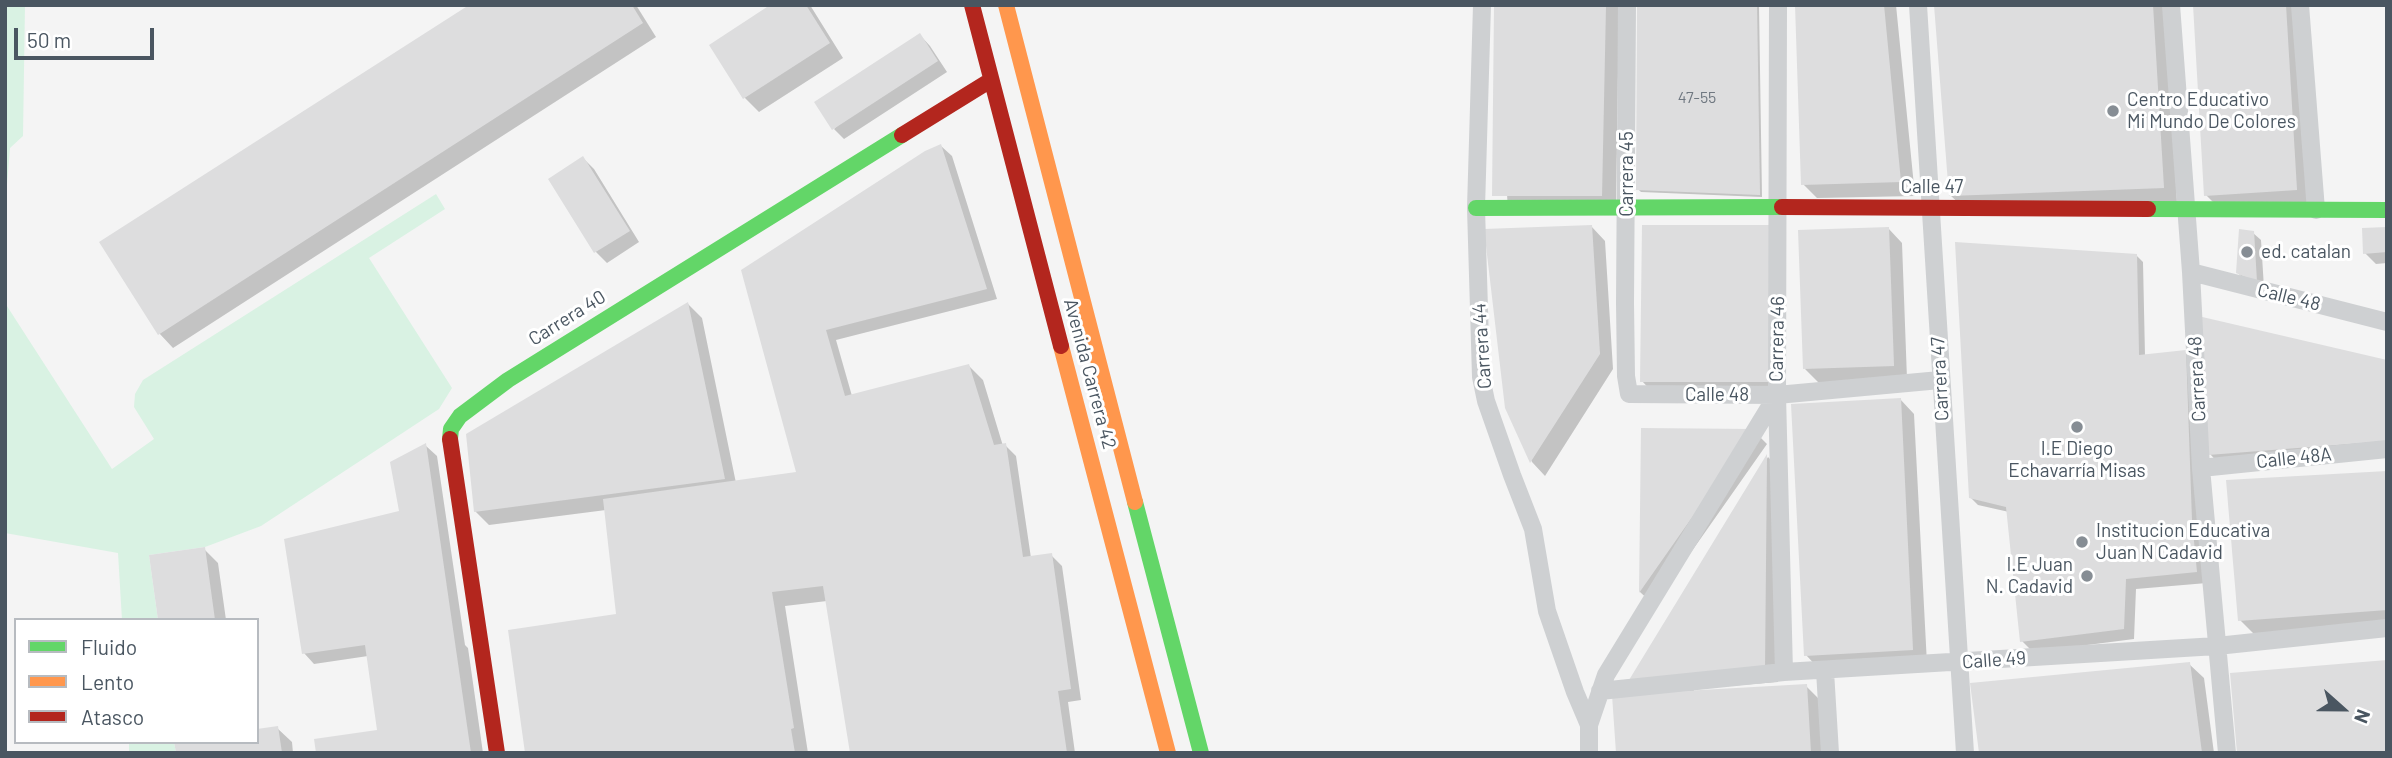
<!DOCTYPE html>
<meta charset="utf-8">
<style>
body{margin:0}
#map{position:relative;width:2392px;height:758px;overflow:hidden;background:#f4f4f4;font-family:Barlow,sans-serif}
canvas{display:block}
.frame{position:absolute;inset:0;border:7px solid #4a5661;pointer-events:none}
.legend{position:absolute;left:14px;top:618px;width:245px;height:126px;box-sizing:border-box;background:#fff;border:2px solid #b7bbc0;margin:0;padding:9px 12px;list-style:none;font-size:21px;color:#4a5661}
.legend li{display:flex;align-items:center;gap:14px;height:35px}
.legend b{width:35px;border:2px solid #b7bbc0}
.north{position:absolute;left:2308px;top:674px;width:70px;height:70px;-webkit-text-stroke:5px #fff;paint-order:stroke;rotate:111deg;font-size:19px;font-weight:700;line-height:28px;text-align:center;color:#4a5661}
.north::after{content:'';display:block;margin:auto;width:24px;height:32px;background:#4a5661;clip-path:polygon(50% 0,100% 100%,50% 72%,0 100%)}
.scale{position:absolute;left:14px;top:28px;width:140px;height:32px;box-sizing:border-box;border:4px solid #4a5661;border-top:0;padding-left:9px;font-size:21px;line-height:24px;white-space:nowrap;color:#4a5661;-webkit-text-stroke:5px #fff;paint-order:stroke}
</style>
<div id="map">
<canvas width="2392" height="758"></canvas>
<div class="frame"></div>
<ul class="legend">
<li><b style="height:9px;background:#63d668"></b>Fluido</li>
<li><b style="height:9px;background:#ff974d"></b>Lento</li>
<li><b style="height:9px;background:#b3261e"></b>Atasco</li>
</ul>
<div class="north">N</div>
<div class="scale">50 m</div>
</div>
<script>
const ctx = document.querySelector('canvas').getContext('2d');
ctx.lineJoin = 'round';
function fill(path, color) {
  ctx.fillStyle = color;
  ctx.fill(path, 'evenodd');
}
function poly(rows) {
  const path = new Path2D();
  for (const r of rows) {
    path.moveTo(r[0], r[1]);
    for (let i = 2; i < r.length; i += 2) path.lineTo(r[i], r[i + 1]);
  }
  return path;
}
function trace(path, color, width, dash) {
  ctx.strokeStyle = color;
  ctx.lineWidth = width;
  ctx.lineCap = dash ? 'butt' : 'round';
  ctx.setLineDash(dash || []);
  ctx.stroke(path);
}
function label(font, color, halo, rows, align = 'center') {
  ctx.font = font + ' Barlow,sans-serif';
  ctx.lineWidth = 6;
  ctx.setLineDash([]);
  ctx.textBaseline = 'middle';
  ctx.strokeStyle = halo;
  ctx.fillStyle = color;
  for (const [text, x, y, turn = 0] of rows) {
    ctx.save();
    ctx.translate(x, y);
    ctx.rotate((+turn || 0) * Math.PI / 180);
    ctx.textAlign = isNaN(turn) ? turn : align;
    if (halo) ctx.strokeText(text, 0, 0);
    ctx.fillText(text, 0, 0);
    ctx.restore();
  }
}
const green = poly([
 [5,5,25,5,23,136,10,148,5,209],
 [436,194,445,209,369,258,452,388,439,409,261,526,205,547,149,555,158,620,122,620,118,553,5,533,5,303,112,469,154,439,134,407,135,394,143,380],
 [129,742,174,742,176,753,129,753]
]);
const shadow = poly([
 [472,5,636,5,656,37,173,348,159,333],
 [773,5,810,5,843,58,759,112,745,98,711,45],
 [1495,5,1619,5,1616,210,1508,210],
 [1639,5,1759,5,1762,197,1641,192,1638,189],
 [1797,5,1896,5,1915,196,1817,198,1803,184],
 [1936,5,2166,5,2177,202,1965,209,1950,195],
 [2195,5,2299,5,2310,203,2220,209,2206,195],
 [920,35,930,46,947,72,844,139,834,129],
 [941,146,952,156,997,299,836,340,852,396,969,366,983,380,1003,446,1005,445,1016,456,1031,558,1051,555,1062,566,1081,700,1068,702,1075,753,852,753,827,601,785,606,808,753,527,753,620,615,606,510,489,525,475,511,688,304,702,318,736,483,800,474,743,270],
 [583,158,594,169,639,242,607,263,596,252,550,179],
 [1591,226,1605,241,1613,369,1545,476,1532,462,1507,407],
 [1643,227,1784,396,1656,396,1642,381],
 [1888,228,1902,243,1907,379,1819,383,1805,369],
 [2387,228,2387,263,2376,264,2365,253],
 [2253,233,2261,240,2264,288,2245,280,2238,273],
 [2136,255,2143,262,2145,356,2186,352,2193,359,2207,583,2136,589,2134,639,2033,652,2022,641,2009,512,1978,505,1971,498],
 [2387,362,2387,456,2224,469,2210,454],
 [1900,399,1914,414,1927,664,1820,670,1806,655],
 [1643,429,1753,430,1767,444,1654,605,1640,592],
 [426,446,437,456,465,645,468,648,483,753,318,753,379,732,368,656,314,664,304,653,401,512],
 [1768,457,1781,470,1778,682,1694,689,1694,692,1806,686,1820,700,1824,753,1618,753,1631,679],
 [2387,473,2387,625,2254,634,2240,620],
 [204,549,218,563,226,620,159,620],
 [2189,664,2204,678,2214,753,1981,753],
 [277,728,292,742,293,753,177,753,257,742]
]);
const building = poly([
 [469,5,632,5,643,23,158,335,99,242],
 [770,5,806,5,830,43,743,99,709,45],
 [1494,5,1606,5,1602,196,1492,196],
 [1637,5,1757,5,1760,195,1636,190],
 [1795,5,1884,5,1901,182,1801,185],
 [1934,5,2153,5,2164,188,1949,196],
 [2193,5,2286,5,2297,190,2204,196],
 [920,33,938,61,832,130,814,102],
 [941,144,987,289,826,330,845,396,969,364,994,445,1006,443,1023,557,1052,553,1071,689,1058,691,1067,753,850,753,823,586,772,592,794,728,791,729,795,753,525,753,508,630,616,614,603,499,796,472,741,270,925,151],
 [583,156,630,231,594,253,548,179],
 [1592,225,1600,354,1530,463,1505,408,1484,229],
 [1642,225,1771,225,1770,382,1640,382],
 [1889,227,1894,366,1803,369,1798,230],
 [2387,227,2387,252,2363,254,2362,228],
 [2239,229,2254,231,2257,282,2236,273],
 [1955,242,2137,254,2139,355,2186,350,2192,521,2197,572,2126,579,2124,629,2020,642,2006,507,1969,498],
 [688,302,725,479,474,512,466,434],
 [2198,316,2387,360,2387,441,2208,455],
 [1901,398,1913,650,1804,656,1791,404],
 [1641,428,1754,429,1639,593],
 [426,443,471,753,316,753,314,739,377,730,365,645,302,654,284,539,399,511,390,462],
 [1767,454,1765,668,1629,680],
 [2387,471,2387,610,2238,621,2226,480],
 [205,547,215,620,158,620,149,555],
 [2387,660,2387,753,2237,753,2230,673],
 [2190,662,2202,753,1979,753,1970,683],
 [1807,684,1811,753,1616,753,1612,695],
 [278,726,282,753,176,753,174,742,257,742,257,729]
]);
const street = poly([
 [1482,5,1476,208,1481,377,1486,401,1512,475,1533,529,1547,611,1575,692,1589,725,1589,753],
 [1627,5,1625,303,1626,376,1629,394,1777,395,1940,380],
 [1778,5,1777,395,1784,672],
 [1918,5,1965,753],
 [2171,5,2191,272,2201,468,2227,753],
 [2300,5,2316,210],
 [2191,272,2387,322],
 [2201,468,2387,449],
 [1825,671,1830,753],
 [1600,691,1784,672,2217,646,2387,628],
 [1589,725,1606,675,1777,395]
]);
const fast = poly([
 [1476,208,1782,207],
 [2148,209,2387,210],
 [450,439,451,429,460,416,508,380,902,135],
 [1135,502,1201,753]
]);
const slow = poly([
 [1006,5,1135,502],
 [1061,346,1168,753]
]);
const jam = poly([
 [972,5,1061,346],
 [902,135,991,80],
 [1782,207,2148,209],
 [450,439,497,753]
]);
const markers = [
 [2113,111,7,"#868d94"],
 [2247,252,7,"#868d94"],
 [2077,427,7,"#868d94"],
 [2082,542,7,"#868d94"],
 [2087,576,7,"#868d94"]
];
const numberNames = [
 ["47-55",1697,98]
];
const poiNames = [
 ["Centro Educativo",2127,100],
 ["Mi Mundo De Colores",2127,122],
 ["ed. catalan",2261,252],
 ["I.E Diego",2077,449,"center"],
 ["Echavarría Misas",2077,471,"center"],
 ["Institucion Educativa",2096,531],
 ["Juan N Cadavid",2096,553],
 ["I.E Juan",2073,565,"right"],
 ["N. Cadavid",2073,587,"right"]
];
const streetNames = [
 ["Carrera 45",1627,174,-90],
 ["Calle 47",1932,187],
 ["Calle 48",2289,297,14],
 ["Carrera 40",567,318,-32],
 ["Carrera 46",1777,339,-89],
 ["Carrera 44",1482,346,-94],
 ["Avenida Carrera 42",1090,374,75],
 ["Carrera 47",1940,379,-93],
 ["Carrera 48",2197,379,-93],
 ["Calle 48",1717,395],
 ["Calle 48A",2294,458,-6],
 ["Calle 49",1994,660,-4]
];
fill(green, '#d9f2e3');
fill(shadow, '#0003');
fill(building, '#ddddde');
trace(street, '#ced0d2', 18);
trace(fast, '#63d668', 16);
trace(slow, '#ff974d', 16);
trace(jam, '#b3261e', 16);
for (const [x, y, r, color] of markers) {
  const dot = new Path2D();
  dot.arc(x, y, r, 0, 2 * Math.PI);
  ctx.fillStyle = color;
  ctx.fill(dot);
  trace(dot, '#fff', 2.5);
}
label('16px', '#707881', null, numberNames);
label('19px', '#4a5661', '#fff', poiNames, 'left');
label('19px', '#4a5661', '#fff', streetNames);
</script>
